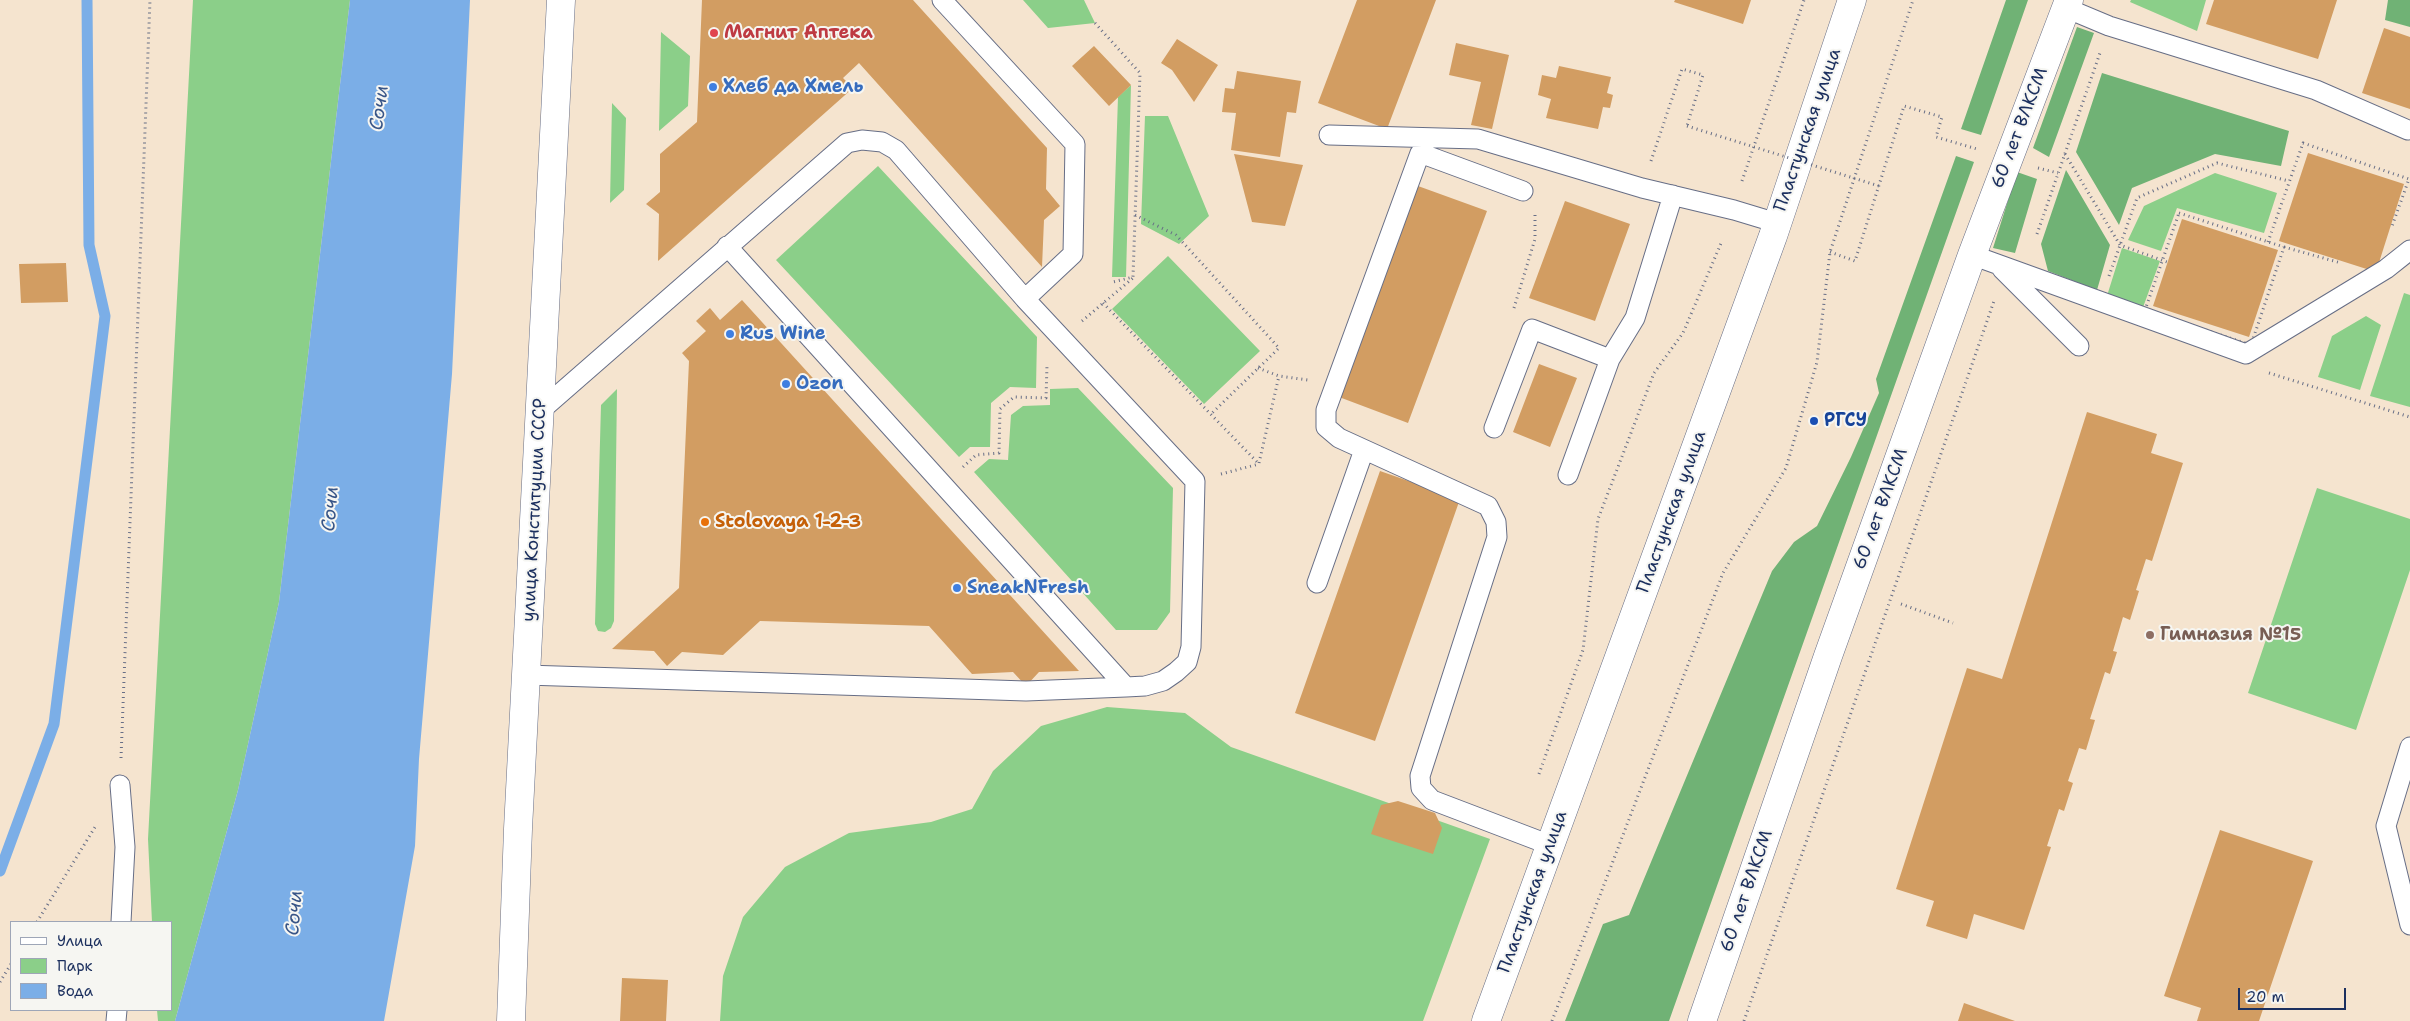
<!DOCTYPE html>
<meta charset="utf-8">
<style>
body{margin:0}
#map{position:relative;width:2410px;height:1021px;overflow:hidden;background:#f5e4cf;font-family:"Shantell Sans",sans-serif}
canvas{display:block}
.legend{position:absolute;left:10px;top:921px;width:162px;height:90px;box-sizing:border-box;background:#f6f6f2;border:1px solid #9ea6b7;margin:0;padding:6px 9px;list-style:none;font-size:15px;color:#1b2f5e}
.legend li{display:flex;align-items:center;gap:10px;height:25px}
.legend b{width:25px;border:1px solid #9ea6b7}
.scale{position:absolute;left:2238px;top:988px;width:108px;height:22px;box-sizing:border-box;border:2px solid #1b2f5e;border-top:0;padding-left:6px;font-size:15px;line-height:18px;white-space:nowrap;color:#1b2f5e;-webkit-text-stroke:4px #f6f6f2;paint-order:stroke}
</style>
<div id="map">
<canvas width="2410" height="1021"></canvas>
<ul class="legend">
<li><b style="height:6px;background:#fff"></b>Улица</li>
<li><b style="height:14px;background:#8bcf89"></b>Парк</li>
<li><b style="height:14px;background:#7baee7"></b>Вода</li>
</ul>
<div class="scale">20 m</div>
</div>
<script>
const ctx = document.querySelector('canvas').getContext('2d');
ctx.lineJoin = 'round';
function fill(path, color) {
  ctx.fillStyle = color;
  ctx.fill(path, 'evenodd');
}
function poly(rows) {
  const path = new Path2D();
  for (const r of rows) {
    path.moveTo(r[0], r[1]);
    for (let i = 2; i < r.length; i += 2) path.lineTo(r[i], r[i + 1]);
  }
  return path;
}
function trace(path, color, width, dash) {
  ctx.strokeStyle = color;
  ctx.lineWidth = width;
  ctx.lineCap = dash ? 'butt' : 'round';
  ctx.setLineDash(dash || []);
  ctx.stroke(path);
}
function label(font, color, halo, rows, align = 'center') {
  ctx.font = font + ' "Shantell Sans",sans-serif';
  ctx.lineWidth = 4;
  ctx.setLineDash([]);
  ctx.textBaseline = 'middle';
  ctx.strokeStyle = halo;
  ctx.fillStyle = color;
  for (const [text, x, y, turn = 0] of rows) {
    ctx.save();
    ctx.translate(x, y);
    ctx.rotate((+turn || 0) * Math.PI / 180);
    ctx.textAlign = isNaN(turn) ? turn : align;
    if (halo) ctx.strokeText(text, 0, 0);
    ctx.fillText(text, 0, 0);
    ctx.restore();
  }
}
const green = poly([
 [193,0,350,0,279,602,238,790,175,1021,158,1021,157,1010,171,1010,171,922,152,922,148,839],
 [1023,0,1084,0,1095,23,1048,28],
 [2131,0,2206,0,2197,31,2130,2],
 [661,32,690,56,688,106,659,131],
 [1131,85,1126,277,1112,277,1118,97],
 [612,103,626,118,624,190,610,203],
 [1145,116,1168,116,1209,216,1179,244,1141,224],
 [878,166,1037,337,1036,388,1010,387,991,403,990,447,970,447,959,457,776,260],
 [2215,173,2277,193,2264,233,2177,208,2161,251,2128,240,2144,206],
 [2122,248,2160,261,2142,310,2106,299],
 [1168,256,1260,351,1204,404,1112,309],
 [2404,293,2410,295,2410,407,2370,396],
 [2366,316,2381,325,2360,390,2318,377,2332,336],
 [1078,388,1173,488,1170,612,1157,630,1116,630,974,472,989,459,1008,460,1011,415,1023,406,1050,405,1050,389],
 [617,389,614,621,611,628,605,632,598,631,595,624,601,405],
 [2317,488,2410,519,2410,570,2356,730,2248,693],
 [1107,707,1185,713,1231,747,1490,839,1423,1021,720,1021,723,976,743,917,785,867,849,833,931,822,972,809,993,771,1041,726]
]);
const forest = poly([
 [2006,0,2028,0,1981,135,1961,129],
 [2388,0,2410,0,2410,27,2385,20],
 [2077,27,2094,33,2049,157,2033,148],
 [2102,73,2289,131,2281,166,2215,154,2132,188,2119,225,2076,152],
 [1956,156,1974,162,1669,1021,1565,1021,1603,924,1629,915,1772,571,1794,542,1817,526,1851,457,1879,393,1876,379],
 [2066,170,2110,245,2097,290,2048,271,2041,244],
 [2017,172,2037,179,2015,253,1993,248]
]);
const water = poly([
 [350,0,470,0,452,374,419,759,415,846,384,1021,175,1021,238,790,279,602]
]);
const stream = poly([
 [0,871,54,724,105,316,89,245,87,0]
]);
const building = poly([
 [702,0,913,0,1047,148,1046,189,1060,206,1044,220,1042,267,859,63,843,78,853,88,658,261,659,214,646,204,660,192,660,154,697,122],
 [1357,0,1436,0,1387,129,1318,103],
 [1675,0,1751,0,1743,24,1674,2],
 [2214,0,2337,0,2318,59,2206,24],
 [2384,28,2410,37,2410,109,2362,93],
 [1177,39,1218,65,1194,102,1172,70,1161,63],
 [1456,43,1509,55,1492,129,1471,125,1481,82,1449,75],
 [1094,46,1131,85,1109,106,1072,66],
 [1559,66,1611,77,1607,93,1613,95,1610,108,1603,107,1598,129,1546,118,1551,99,1538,95,1542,75,1556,78],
 [1237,71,1301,81,1296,113,1287,112,1280,157,1231,150,1236,113,1222,112,1225,88,1234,89],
 [2308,153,2404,184,2376,272,2279,241],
 [1234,154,1303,165,1285,226,1252,222],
 [1418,186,1487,211,1408,423,1339,397],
 [1565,201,1630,224,1595,321,1529,298],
 [2182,219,2278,250,2249,337,2153,306],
 [66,263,68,302,21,303,19,264],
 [742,300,1079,671,1039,672,1026,686,1013,672,972,674,929,626,760,621,723,655,682,652,667,666,654,651,612,649,679,588,689,361,682,353,706,331,696,321,710,308,720,320],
 [1539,364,1577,378,1550,447,1513,432],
 [2087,412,2157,434,2151,453,2183,463,2152,561,2146,559,2136,590,2139,591,2130,620,2123,617,2113,651,2117,652,2110,674,2105,672,2090,719,2095,720,2086,750,2079,748,2068,781,2073,783,2064,811,2059,809,2047,846,2051,847,2024,930,1974,914,1967,939,1926,926,1934,901,1896,889,1967,668,2002,679],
 [1380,471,1460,499,1375,741,1295,713],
 [1398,801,1435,813,1442,828,1433,854,1371,834,1381,805],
 [2220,830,2313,861,2259,1021,2197,1021,2201,1008,2164,996],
 [622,978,668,980,666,1021,620,1021],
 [1964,1003,2015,1021,1958,1021]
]);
const path = poly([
 [1095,23,1140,73,1133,277,1113,282],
 [2065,154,2120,245,2167,262],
 [1651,161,1682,69,1703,75,1687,126],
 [2038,168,2058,173],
 [1742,181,1804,0],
 [2179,213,2284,247,2251,345,2145,310,2179,213],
 [1135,215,1176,235,1279,348,1210,415],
 [2037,234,2100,53],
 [2268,242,2303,143,2409,179,2392,226],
 [2284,247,2341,263],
 [1830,252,1855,261,1904,106,1942,117,1936,137,1977,149],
 [2109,276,2137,198,2217,163,2289,181],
 [1103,303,1259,464],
 [1514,308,1535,239,1535,215],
 [1082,321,1133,278],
 [1258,368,1279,376,1308,380],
 [2269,373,2410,417],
 [1259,463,1279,376],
 [963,467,976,455,999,453,1000,409,1014,397,1046,398,1047,365],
 [1221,474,1259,464],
 [1901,604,1953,623],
 [121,758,150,0],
 [1539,774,1583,650,1598,519,1654,373,1683,333,1722,241],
 [37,922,95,827],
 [0,982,11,964],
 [1552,1021,1723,573,1786,468,1817,362,1830,252,1913,0],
 [1744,1021,1994,301]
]);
const service = poly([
 [2066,8,2109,26,2316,90,2408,130],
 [1329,135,1478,139,1642,188,1734,210,1777,223],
 [1523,191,1420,153,1326,410,1326,427,1339,438,1488,506,1496,522,1497,537,1420,776,1421,788,1432,800,1550,845],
 [727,246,1126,687,1145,686,1163,681,1176,672,1187,662,1191,647,1195,481,1025,299],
 [1972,255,2246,354,2386,269,2410,250],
 [2002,269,2079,346],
 [540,411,847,143,862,140,882,142,896,150,1025,299,1073,254,1075,144,942,0],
 [1494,428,1532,329,1610,359],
 [1568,475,1610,359,1635,318,1673,195],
 [1317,583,1364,450],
 [526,675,1026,691,1126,687],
 [2410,747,2386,826,2410,925],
 [120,785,125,847,121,922],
 [116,1021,117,1010]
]);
const minor = poly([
 [511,1021,518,829,561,0],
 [1702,1021,1828,656,1972,255,2069,0]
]);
const secondary = poly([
 [1486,1021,1773,236,1852,0]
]);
const pathBridge = poly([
 [1687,126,1879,186]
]);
const markers = [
 [714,33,5,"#e0444e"],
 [713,87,5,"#3f7fe0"],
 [730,334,5,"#3f7fe0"],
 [786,384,5,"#3f7fe0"],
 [1814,421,5,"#1a4fb4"],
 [705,522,5,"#e8710a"],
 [957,588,5,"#3f7fe0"],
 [2150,635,5,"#8d6e63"]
];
const healthNames = [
 ["Магнит Аптека",724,33]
];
const shopNames = [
 ["Хлеб да Хмель",723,87],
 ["Rus Wine",740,334],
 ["Ozon",796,384],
 ["SneakNFresh",967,588]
];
const streetNames = [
 ["60 лет ВЛКСМ",2020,128,-69],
 ["Пластунская улица",1808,130,-71],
 ["60 лет ВЛКСМ",1881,509,-70],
 ["улица Конституции СССР",535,510,-87],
 ["Пластунская улица",1672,512,-70],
 ["60 лет ВЛКСМ",1747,891,-71],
 ["Пластунская улица",1533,892,-70]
];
const transitNames = [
 ["РГСУ",1824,421]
];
const foodNames = [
 ["Stolovaya 1-2-3",715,522]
];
const educationNames = [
 ["Гимназия №15",2160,635]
];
const waterNames = [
 ["Сочи",380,108,-82],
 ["Сочи",331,509,-85],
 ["Сочи",295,913,-85]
];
fill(green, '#8bcf89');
fill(forest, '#70b275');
fill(water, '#7baee7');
trace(stream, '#7baee7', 11);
fill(building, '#d29d62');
trace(service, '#676e86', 21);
trace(minor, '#676e86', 29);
trace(secondary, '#676e86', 29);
trace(path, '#676e86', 3, [1, 4]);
trace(service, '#fff', 19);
trace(minor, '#fff', 28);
trace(secondary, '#fff', 28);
trace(pathBridge, '#676e86', 3, [1, 4]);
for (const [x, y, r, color] of markers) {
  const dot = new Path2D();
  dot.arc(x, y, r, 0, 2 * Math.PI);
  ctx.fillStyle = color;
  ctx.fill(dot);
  trace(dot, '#f6f6f2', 2);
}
label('bold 18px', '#be3a42', '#f6f6f2', healthNames, 'left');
label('bold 18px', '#366cbe', '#f6f6f2', shopNames, 'left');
label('18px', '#1b2f5e', '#f6f6f2', streetNames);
label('bold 18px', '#164399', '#f6f6f2', transitNames, 'left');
label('bold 18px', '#c56008', '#f6f6f2', foodNames, 'left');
label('bold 18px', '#785e54', '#f6f6f2', educationNames, 'left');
label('italic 19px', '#385587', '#f6f6f2', waterNames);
</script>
